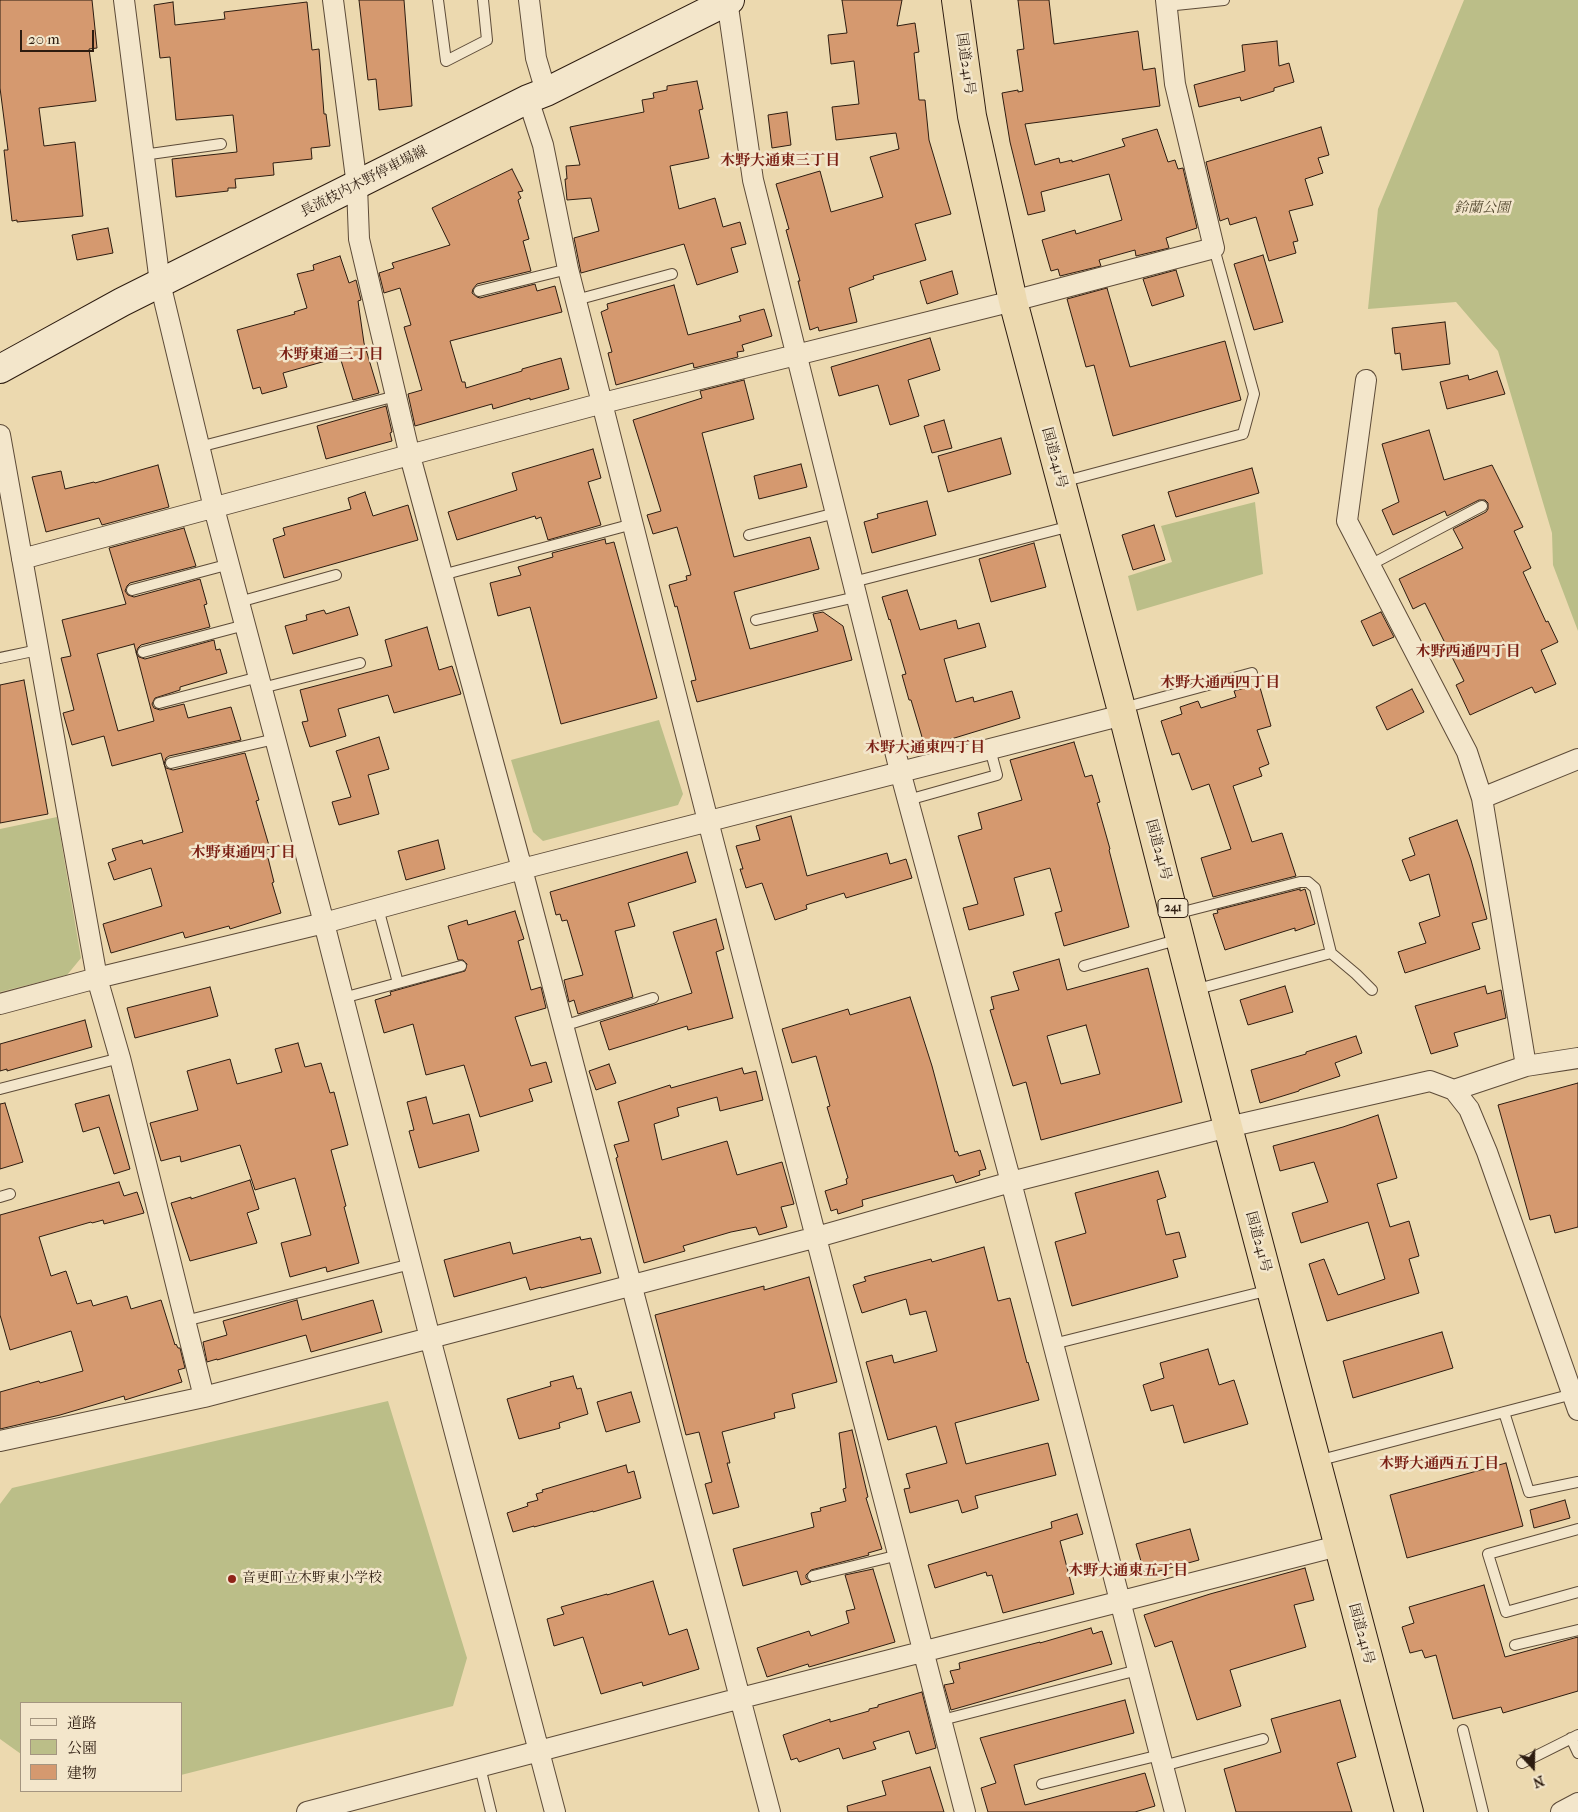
<!DOCTYPE html>
<meta charset="utf-8">
<style>
body{margin:0}
#map{position:relative;width:1578px;height:1812px;overflow:hidden;background:#ecd9af;font-family:"IM FELL French Canon","Noto Serif JP",serif}
canvas{display:block}
.legend{position:absolute;left:20px;top:1702px;width:162px;height:90px;box-sizing:border-box;background:#f3e6cb;border:1px solid #a49580;margin:0;padding:6px 9px;list-style:none;font-size:15px;color:#2d1c10}
.legend li{display:flex;align-items:center;gap:10px;height:25px}
.legend b{width:25px;border:1px solid #a49580}
.north{position:absolute;left:1508px;top:1742px;width:50px;height:50px;-webkit-text-stroke:4px #f3e6cb;paint-order:stroke;rotate:159deg;font-size:14px;font-weight:700;line-height:20px;text-align:center;color:#2d1c10}
.north::after{content:'';display:block;margin:auto;width:18px;height:22px;background:#2d1c10;clip-path:polygon(50% 0,100% 100%,50% 72%,0 100%)}
.scale{position:absolute;left:20px;top:30px;width:74px;height:22px;box-sizing:border-box;border:2px solid #2d1c10;border-top:0;padding-left:6px;font-size:15px;line-height:18px;white-space:nowrap;color:#2d1c10;-webkit-text-stroke:4px #f3e6cb;paint-order:stroke}
</style>
<div id="map">
<canvas width="1578" height="1812"></canvas>
<ul class="legend">
<li><b style="height:6px;background:#f3e6cb"></b>道路</li>
<li><b style="height:14px;background:#bbbe88"></b>公園</li>
<li><b style="height:14px;background:#d5996f"></b>建物</li>
</ul>
<div class="north">N</div>
<div class="scale">20 m</div>
</div>
<script>
const ctx = document.querySelector('canvas').getContext('2d');
ctx.lineJoin = 'round';
function fill(path, color) {
  ctx.fillStyle = color;
  ctx.fill(path, 'evenodd');
}
function poly(rows) {
  const path = new Path2D();
  for (const r of rows) {
    path.moveTo(r[0], r[1]);
    for (let i = 2; i < r.length; i += 2) path.lineTo(r[i], r[i + 1]);
  }
  return path;
}
function trace(path, color, width, dash) {
  ctx.strokeStyle = color;
  ctx.lineWidth = width;
  ctx.lineCap = dash ? 'butt' : 'round';
  ctx.setLineDash(dash || []);
  ctx.stroke(path);
}
function label(font, color, halo, rows, align = 'center') {
  ctx.font = font + ' "IM FELL French Canon","Noto Serif JP",serif';
  ctx.lineWidth = 5;
  ctx.setLineDash([]);
  ctx.textBaseline = 'middle';
  ctx.strokeStyle = halo;
  ctx.fillStyle = color;
  for (const [text, x, y, turn = 0] of rows) {
    ctx.save();
    ctx.translate(x, y);
    ctx.rotate((+turn || 0) * Math.PI / 180);
    ctx.textAlign = isNaN(turn) ? turn : align;
    if (halo) ctx.strokeText(text, 0, 0);
    ctx.fillText(text, 0, 0);
    ctx.restore();
  }
}
const green = poly([
 [1464,0,1578,0,1578,631,1553,565,1552,533,1498,351,1456,302,1368,309,1378,209],
 [1255,502,1263,574,1137,611,1128,576,1172,562,1161,526],
 [659,720,683,794,678,805,543,841,533,832,511,760],
 [57,817,81,958,67,975,0,992,0,829],
 [388,1401,467,1658,453,1706,181,1775,181,1703,21,1703,21,1754,0,1739,0,1504,12,1488]
]);
const building = poly([
 [0,0,92,0,97,48,89,49,96,101,39,108,44,146,75,142,83,216,17,222,17,220,12,221,4,150,8,150,0,88,0,0],
 [359,0,404,0,412,106,379,110,376,79,368,80,359,0],
 [842,0,902,0,897,26,915,23,919,52,914,53,919,100,925,100,929,140,951,214,915,224,926,260,873,276,874,279,849,288,857,322,819,331,818,327,810,330,798,281,800,281,786,230,789,229,776,184,820,171,831,212,883,197,870,157,899,149,896,133,836,140,832,107,859,104,854,61,831,64,828,35,847,33,842,0],
 [1018,0,1049,0,1054,44,1138,31,1143,70,1155,68,1160,106,1025,124,1035,165,1059,158,1060,163,1072,160,1072,162,1125,146,1122,139,1157,129,1168,162,1175,160,1178,169,1183,168,1197,228,1166,238,1169,248,1136,256,1135,250,1099,260,1101,266,1060,276,1058,269,1051,271,1042,240,1075,230,1076,234,1122,220,1109,174,1041,192,1045,211,1028,215,1010,142,1002,93,1018,90,1018,92,1023,91,1017,50,1024,49,1018,0],
 [173,2,175,25,225,19,224,12,307,2,312,50,319,49,324,114,326,114,330,146,311,148,312,159,273,163,274,175,235,179,236,188,228,188,228,191,176,197,172,159,237,152,233,115,176,120,170,57,160,58,154,5,173,2],
 [1277,41,1279,66,1289,63,1294,82,1274,88,1274,91,1241,101,1240,97,1199,107,1194,85,1245,71,1242,45,1277,41],
 [697,81,703,109,699,110,709,158,670,166,679,209,715,198,723,227,740,222,746,244,731,248,738,272,697,285,684,244,581,273,574,238,599,231,591,198,567,200,565,179,567,179,566,166,580,165,570,127,644,112,642,100,654,98,653,93,667,90,667,86,697,81],
 [787,112,791,145,772,148,768,115,787,112],
 [1321,127,1329,155,1318,158,1323,173,1305,179,1313,205,1289,211,1298,241,1293,242,1296,253,1269,261,1256,217,1230,225,1228,218,1220,221,1206,162,1321,127],
 [512,169,523,191,518,192,521,198,518,200,529,239,523,241,531,271,477,284,473,289,472,293,477,297,480,298,535,284,537,291,555,286,562,312,450,341,462,382,465,382,466,388,522,371,522,369,561,358,569,389,530,400,530,398,493,409,492,404,415,426,408,394,422,390,404,327,411,325,400,288,384,293,379,273,394,268,392,263,450,245,432,208,512,169],
 [108,228,113,253,77,260,72,235,108,228],
 [1263,255,1283,322,1254,330,1234,264,1263,255],
 [340,256,349,283,356,280,361,300,358,301,364,343,379,393,353,400,340,357,283,373,287,387,262,394,260,387,253,389,237,330,295,314,294,312,307,308,297,274,314,270,313,265,340,256],
 [1176,270,1184,296,1152,306,1143,279,1176,270],
 [952,271,958,294,927,304,920,281,952,271],
 [674,285,688,335,741,321,739,316,764,309,772,336,742,345,744,351,737,352,738,357,694,368,693,363,616,385,608,353,612,352,601,312,608,309,607,304,674,285],
 [1107,288,1130,367,1225,341,1241,400,1113,436,1094,365,1086,367,1067,299,1107,288],
 [1445,322,1450,364,1402,370,1400,353,1395,354,1392,328,1445,322],
 [930,338,940,370,908,380,919,416,890,425,878,385,839,396,831,367,930,338],
 [1497,371,1505,394,1447,409,1440,382,1468,375,1469,380,1497,371],
 [744,380,754,419,702,433,734,557,810,537,819,569,734,592,750,649,818,631,813,614,823,612,843,626,852,660,697,702,691,681,696,680,677,606,675,607,669,585,687,580,686,576,691,575,677,527,653,534,647,515,661,511,633,420,702,398,700,391,744,380],
 [386,406,392,432,390,433,392,441,326,459,317,426,386,406],
 [944,420,952,448,932,453,924,426,944,420],
 [1429,430,1444,480,1492,465,1523,527,1514,531,1531,568,1523,572,1546,622,1548,621,1558,642,1541,650,1556,684,1535,693,1532,687,1470,715,1456,685,1464,681,1425,603,1413,609,1399,579,1463,548,1453,529,1486,512,1488,509,1488,503,1485,500,1479,500,1447,516,1445,511,1393,535,1382,510,1399,502,1382,444,1429,430],
 [1001,438,1011,474,948,492,938,456,1001,438],
 [593,449,601,478,588,482,601,525,548,540,541,517,536,519,535,516,457,540,448,512,517,490,512,473,593,449],
 [801,464,807,487,759,499,754,476,801,464],
 [158,465,169,507,102,525,99,518,46,532,32,477,61,471,65,489,94,482,95,483,158,465],
 [1252,468,1259,493,1176,517,1168,492,1252,468],
 [365,492,373,516,408,505,418,540,284,578,273,539,285,535,283,528,351,509,348,498,365,492],
 [927,501,936,535,872,553,864,522,878,518,877,514,927,501],
 [1154,525,1165,560,1133,570,1122,535,1154,525],
 [184,528,196,566,130,583,127,586,125,591,128,595,134,597,200,579,207,604,204,605,210,627,141,645,138,648,136,653,139,657,145,659,214,640,216,650,220,649,227,673,180,687,180,690,155,698,152,704,154,708,160,710,184,704,188,718,231,707,241,740,169,756,166,758,164,764,166,768,173,770,245,753,259,800,256,801,270,849,266,850,274,882,272,883,281,913,230,929,229,926,185,938,183,932,111,953,103,924,162,906,151,868,114,880,108,863,116,860,112,849,142,840,143,844,183,832,161,753,112,766,104,736,72,745,63,713,74,710,61,658,71,656,62,620,126,604,109,548,184,528],
 [134,644,154,721,118,731,97,654,134,644],
 [605,539,606,544,614,542,657,698,561,724,530,607,498,616,490,583,521,575,518,567,553,557,552,553,605,539],
 [1034,543,1046,587,991,602,979,559,1034,543],
 [907,590,920,630,956,620,958,629,979,623,986,647,944,659,956,702,973,697,974,702,1012,691,1020,718,925,747,911,700,909,700,902,675,906,674,890,619,889,620,882,597,907,590],
 [349,607,358,635,293,654,285,626,307,620,306,615,324,610,326,614,349,607],
 [1381,612,1394,637,1373,646,1361,621,1381,612],
 [427,627,439,670,452,666,461,694,394,713,388,695,338,709,346,736,310,747,302,722,308,721,300,690,392,666,385,640,427,627],
 [24,680,48,814,0,823,0,685,24,680],
 [1259,684,1271,726,1257,730,1269,764,1259,768,1262,776,1233,786,1252,842,1282,833,1296,876,1213,897,1201,858,1231,849,1209,784,1192,790,1179,753,1172,755,1161,721,1182,714,1180,707,1198,701,1201,708,1236,697,1234,691,1259,684],
 [1412,689,1424,712,1387,730,1376,707,1412,689],
 [379,737,389,769,368,775,379,814,339,825,332,802,351,797,336,751,379,737],
 [1074,742,1085,777,1092,775,1100,802,1097,803,1110,849,1109,850,1129,927,1064,946,1055,913,1062,911,1050,868,1014,878,1024,915,969,930,963,908,978,904,958,836,982,829,978,813,1022,800,1010,760,1074,742],
 [791,816,807,876,887,853,890,864,906,859,912,878,846,898,844,893,806,905,807,909,775,920,762,883,746,888,740,869,743,869,736,846,760,840,756,826,791,816],
 [1457,820,1471,860,1487,919,1472,923,1480,949,1405,973,1398,952,1426,943,1419,923,1440,916,1429,874,1410,881,1402,860,1415,855,1409,838,1457,820],
 [438,840,445,869,406,880,398,851,438,840],
 [687,852,696,882,628,903,635,926,615,931,633,997,578,1014,574,1000,569,1002,564,980,583,975,567,920,562,921,560,914,556,915,550,892,687,852],
 [1300,889,1300,891,1305,889,1315,924,1295,931,1295,928,1225,950,1213,914,1218,913,1217,910,1300,889],
 [515,911,524,939,518,941,531,990,541,987,546,1008,515,1017,531,1066,546,1062,552,1082,529,1089,533,1101,480,1117,464,1065,426,1075,413,1024,384,1033,375,1000,391,995,390,992,465,971,467,964,463,960,458,960,448,926,467,920,468,925,515,911],
 [716,919,724,949,716,952,733,1018,688,1030,687,1026,609,1050,600,1022,692,993,673,932,716,919],
 [1059,959,1067,990,1148,968,1182,1102,1041,1140,1026,1082,1013,1086,990,1010,994,1009,991,997,1019,990,1013,972,1059,959],
 [1086,1025,1100,1074,1061,1084,1047,1036,1086,1025],
 [1285,986,1293,1012,1248,1025,1240,1000,1285,986],
 [1485,986,1487,994,1501,990,1506,1018,1454,1033,1458,1046,1431,1054,1415,1006,1485,986],
 [210,987,218,1016,135,1038,127,1008,210,987],
 [910,997,932,1066,955,1152,957,1151,959,1156,980,1150,986,1169,979,1171,980,1175,956,1183,953,1175,862,1200,863,1206,838,1214,837,1209,831,1211,825,1191,847,1184,846,1179,848,1178,827,1107,830,1106,816,1056,792,1063,782,1029,848,1009,850,1015,910,997],
 [85,1020,92,1047,7,1071,7,1069,0,1071,0,1044,85,1020],
 [1356,1036,1362,1053,1335,1063,1340,1076,1299,1090,1299,1091,1260,1103,1251,1070,1306,1054,1306,1052,1356,1036],
 [298,1043,305,1067,321,1063,330,1093,334,1092,348,1145,331,1150,346,1206,344,1207,359,1263,327,1272,326,1267,290,1277,281,1243,311,1235,295,1178,255,1190,240,1145,181,1162,180,1156,161,1161,150,1123,198,1110,187,1071,230,1059,237,1084,282,1072,275,1049,298,1043],
 [609,1064,616,1083,596,1090,589,1071,609,1064],
 [742,1068,744,1074,756,1071,763,1100,720,1111,717,1097,677,1108,679,1116,654,1124,662,1160,727,1141,737,1175,782,1162,794,1204,781,1207,787,1227,759,1235,756,1227,731,1232,683,1246,685,1251,644,1263,616,1158,618,1157,614,1145,629,1141,618,1102,670,1085,671,1088,742,1068],
 [1578,1083,1578,1227,1555,1233,1550,1215,1530,1220,1498,1105,1578,1083],
 [109,1095,130,1169,114,1174,99,1127,83,1132,75,1104,109,1095],
 [426,1097,433,1124,469,1114,479,1151,419,1168,409,1131,414,1130,407,1102,426,1097],
 [5,1103,23,1162,0,1169,0,1104,5,1103],
 [1378,1115,1397,1178,1377,1184,1390,1227,1409,1221,1419,1256,1409,1259,1419,1293,1327,1321,1309,1264,1324,1259,1338,1295,1385,1279,1368,1222,1301,1243,1292,1213,1328,1202,1314,1162,1280,1171,1273,1146,1343,1127,1378,1115],
 [1158,1171,1166,1197,1157,1200,1166,1235,1179,1232,1186,1257,1173,1260,1178,1277,1072,1306,1055,1242,1086,1233,1075,1193,1158,1171],
 [250,1180,259,1209,247,1213,257,1243,190,1261,171,1203,191,1197,191,1199,250,1180],
 [119,1182,124,1196,137,1192,144,1213,104,1224,103,1220,92,1223,91,1222,39,1237,51,1276,66,1271,77,1304,91,1300,93,1306,127,1296,131,1309,161,1300,175,1345,176,1344,178,1348,180,1348,185,1368,178,1370,182,1382,125,1400,124,1396,60,1415,0,1429,0,1392,39,1381,40,1383,83,1371,71,1331,10,1350,0,1315,0,1215,119,1182],
 [580,1237,581,1240,591,1238,601,1273,541,1288,541,1287,530,1290,526,1277,454,1297,444,1260,510,1242,513,1254,580,1237],
 [984,1247,998,1301,1010,1298,1027,1363,1028,1362,1039,1400,955,1423,966,1464,1048,1443,1056,1475,975,1496,978,1508,962,1513,958,1500,910,1513,904,1489,910,1488,906,1474,947,1463,936,1426,888,1440,866,1362,892,1355,894,1363,937,1351,926,1311,910,1315,906,1299,862,1313,853,1285,866,1281,864,1277,931,1259,932,1262,984,1247],
 [809,1277,837,1382,792,1394,795,1408,774,1413,775,1418,722,1432,730,1463,727,1463,739,1507,713,1514,705,1484,712,1482,699,1432,686,1435,655,1315,764,1286,764,1290,809,1277],
 [297,1300,302,1320,373,1300,382,1332,311,1352,306,1335,217,1360,217,1359,207,1362,203,1342,227,1335,223,1321,297,1300],
 [1442,1332,1453,1368,1353,1398,1343,1361,1442,1332],
 [1208,1349,1219,1385,1234,1380,1248,1424,1184,1443,1173,1405,1151,1411,1143,1385,1164,1378,1160,1363,1208,1349],
 [573,1376,577,1389,581,1388,588,1414,559,1423,560,1428,519,1439,507,1399,551,1386,550,1382,573,1376],
 [631,1392,640,1422,606,1432,597,1402,631,1392],
 [852,1430,868,1497,866,1498,882,1549,868,1553,869,1555,811,1570,806,1575,806,1578,811,1582,801,1585,797,1571,743,1586,733,1549,814,1527,811,1513,821,1511,820,1508,846,1501,843,1489,846,1488,839,1433,852,1430],
 [1506,1463,1523,1526,1407,1558,1390,1495,1506,1463],
 [626,1465,628,1473,634,1471,641,1498,593,1512,593,1511,534,1527,534,1526,513,1532,507,1513,528,1506,527,1503,538,1500,536,1494,543,1492,542,1490,626,1465],
 [1565,1500,1570,1518,1534,1528,1530,1510,1565,1500],
 [1077,1514,1083,1534,1060,1541,1074,1594,1003,1613,992,1575,987,1576,986,1572,935,1588,928,1565,1052,1528,1051,1522,1077,1514],
 [1190,1529,1199,1560,1145,1575,1136,1544,1190,1529],
 [1305,1568,1314,1600,1294,1605,1306,1647,1230,1670,1241,1706,1197,1720,1172,1641,1155,1647,1144,1615,1210,1594,1305,1568],
 [873,1569,895,1642,809,1667,808,1664,767,1677,757,1648,809,1631,811,1636,849,1623,846,1611,855,1609,845,1575,873,1569],
 [653,1581,669,1635,687,1629,699,1669,643,1686,642,1682,601,1694,583,1637,554,1646,547,1619,564,1614,561,1607,607,1594,607,1595,653,1581],
 [1484,1585,1505,1657,1578,1637,1578,1691,1503,1713,1501,1707,1453,1719,1436,1655,1425,1658,1422,1650,1410,1653,1402,1627,1414,1623,1409,1607,1484,1585],
 [1091,1628,1093,1634,1102,1631,1112,1664,951,1710,944,1685,954,1683,950,1671,960,1669,959,1663,1040,1642,1040,1643,1091,1628],
 [922,1692,936,1748,916,1754,909,1731,873,1742,876,1749,843,1759,839,1748,799,1762,797,1758,791,1760,783,1735,830,1719,830,1722,869,1711,869,1709,878,1707,878,1705,922,1692],
 [1125,1700,1134,1733,1014,1765,1025,1805,1145,1773,1155,1806,1135,1812,988,1812,981,1788,996,1783,980,1738,1125,1700],
 [1340,1700,1356,1757,1337,1763,1352,1812,1236,1812,1224,1769,1281,1752,1271,1719,1340,1700],
 [930,1767,944,1812,848,1812,847,1806,886,1795,882,1781,930,1767]
]);
const service = poly([
 [438,0,446,61,487,40,483,0],
 [1166,6,1224,0],
 [143,155,221,144],
 [479,291,568,269],
 [576,300,672,274],
 [199,447,396,396],
 [1062,482,1243,434,1254,394,1214,248],
 [749,535,836,513],
 [1370,565,1482,506],
 [442,575,633,524],
 [853,582,1071,526],
 [132,590,230,564],
 [239,602,336,575],
 [756,620,856,597],
 [143,652,245,625],
 [0,658,38,650],
 [262,688,360,663],
 [159,703,259,677],
 [1123,708,1252,673],
 [171,763,275,739],
 [908,800,997,775,990,749],
 [378,908,398,983],
 [1175,914,1300,882,1308,882,1315,888,1331,953,1356,974,1372,990],
 [1084,966,1180,939],
 [1194,990,1331,953],
 [343,998,461,966],
 [563,1026,653,998],
 [0,1089,120,1058],
 [0,1197,10,1194],
 [185,1321,411,1264],
 [1053,1344,1270,1290],
 [1504,1412,1529,1492,1578,1482],
 [1317,1461,1573,1394],
 [1578,1529,1488,1554,1506,1612,1578,1592],
 [813,1576,899,1555],
 [1515,1645,1578,1630],
 [942,1720,1138,1670],
 [1463,1730,1483,1812],
 [1571,1738,1578,1753],
 [1522,1763,1578,1735],
 [1163,1766,1263,1739],
 [480,1767,491,1812],
 [1042,1784,1160,1755]
]);
const minor = poly([
 [124,0,160,283,214,508,324,923,430,1338,555,1812],
 [333,0,357,186,359,239,410,456,522,869,770,1812],
 [529,0,536,58,546,92],
 [727,0,753,180,900,771,1011,1182,1175,1812],
 [528,99,543,145,568,269,708,821,965,1812],
 [1366,380,1347,521,1467,752,1482,798,1526,1066],
 [0,435,97,978,120,1058,204,1397],
 [22,559,603,403,1013,301,1214,248,1175,84,1166,0],
 [1482,798,1578,759],
 [0,1004,97,978,324,923,522,869,1123,715],
 [1454,1090,1526,1066,1578,1058],
 [0,1441,204,1397,817,1237,1011,1182,1228,1127,1430,1081,1454,1090,1469,1109,1487,1152,1578,1410],
 [307,1812,741,1698,1338,1546],
 [1561,1812,1578,1803]
]);
const secondary = poly([
 [0,369,122,302,528,99,546,92,730,0]
]);
const trunk = poly([
 [956,0,972,116,1013,301,1123,715,1228,1127,1409,1812]
]);
const markers = [
 [232,1579,5,"#8f2418"]
];
const shields = [
 [1173,908,30]
];
const shieldNames = [
 ["241",1173,908]
];
const streetNames = [
 ["国道241号",965,64,82],
 ["長流枝内木野停車場線",364,182,-27],
 ["国道241号",1054,458,75],
 ["国道241号",1158,850,75],
 ["国道241号",1258,1242,75],
 ["国道241号",1361,1634,75]
];
const parkNames = [
 ["鈴蘭公園",1482,209]
];
const poiNames = [
 ["音更町立木野東小学校",242,1579]
];
const neighbourhoodNames = [
 ["木野大通東三丁目",780,161],
 ["木野東通三丁目",331,355],
 ["木野西通四丁目",1468,652],
 ["木野大通西四丁目",1220,683],
 ["木野大通東四丁目",925,748],
 ["木野東通四丁目",243,853],
 ["木野大通西五丁目",1439,1464],
 ["木野大通東五丁目",1128,1571]
];
fill(green, '#bbbe88');
fill(building, '#d5996f');
trace(building, '#2d1c10', 1);
trace(service, '#5d4b38', 12);
trace(minor, '#5d4b38', 22);
trace(secondary, '#2d1c10', 30);
trace(trunk, '#2d1c10', 30);
trace(service, '#f3e6cb', 10);
trace(minor, '#f3e6cb', 20);
trace(secondary, '#f3e6cb', 28);
trace(trunk, '#ecd9af', 28);
for (const [x, y, r, color] of markers) {
  const dot = new Path2D();
  dot.arc(x, y, r, 0, 2 * Math.PI);
  ctx.fillStyle = color;
  ctx.fill(dot);
  trace(dot, '#f3e6cb', 2);
}
for (const [x, y, w] of shields) {
  const box = new Path2D();
  box.roundRect(x - w / 2, y - 9.5, w, 19, 4);
  ctx.fillStyle = '#f3e6cb';
  ctx.fill(box);
  trace(box, '#2d1c10', 1);
}
label('bold 12px', '#2d1c10', null, shieldNames);
label('14px', '#2d1c10', '#f3e6cb', streetNames);
label('italic 14px', '#584d34', '#f3e6cb', parkNames);
label('14px', '#2d1c10', '#f3e6cb', poiNames, 'left');
label('bold 15px', '#7a1f14', '#f3e6cb', neighbourhoodNames);
</script>
